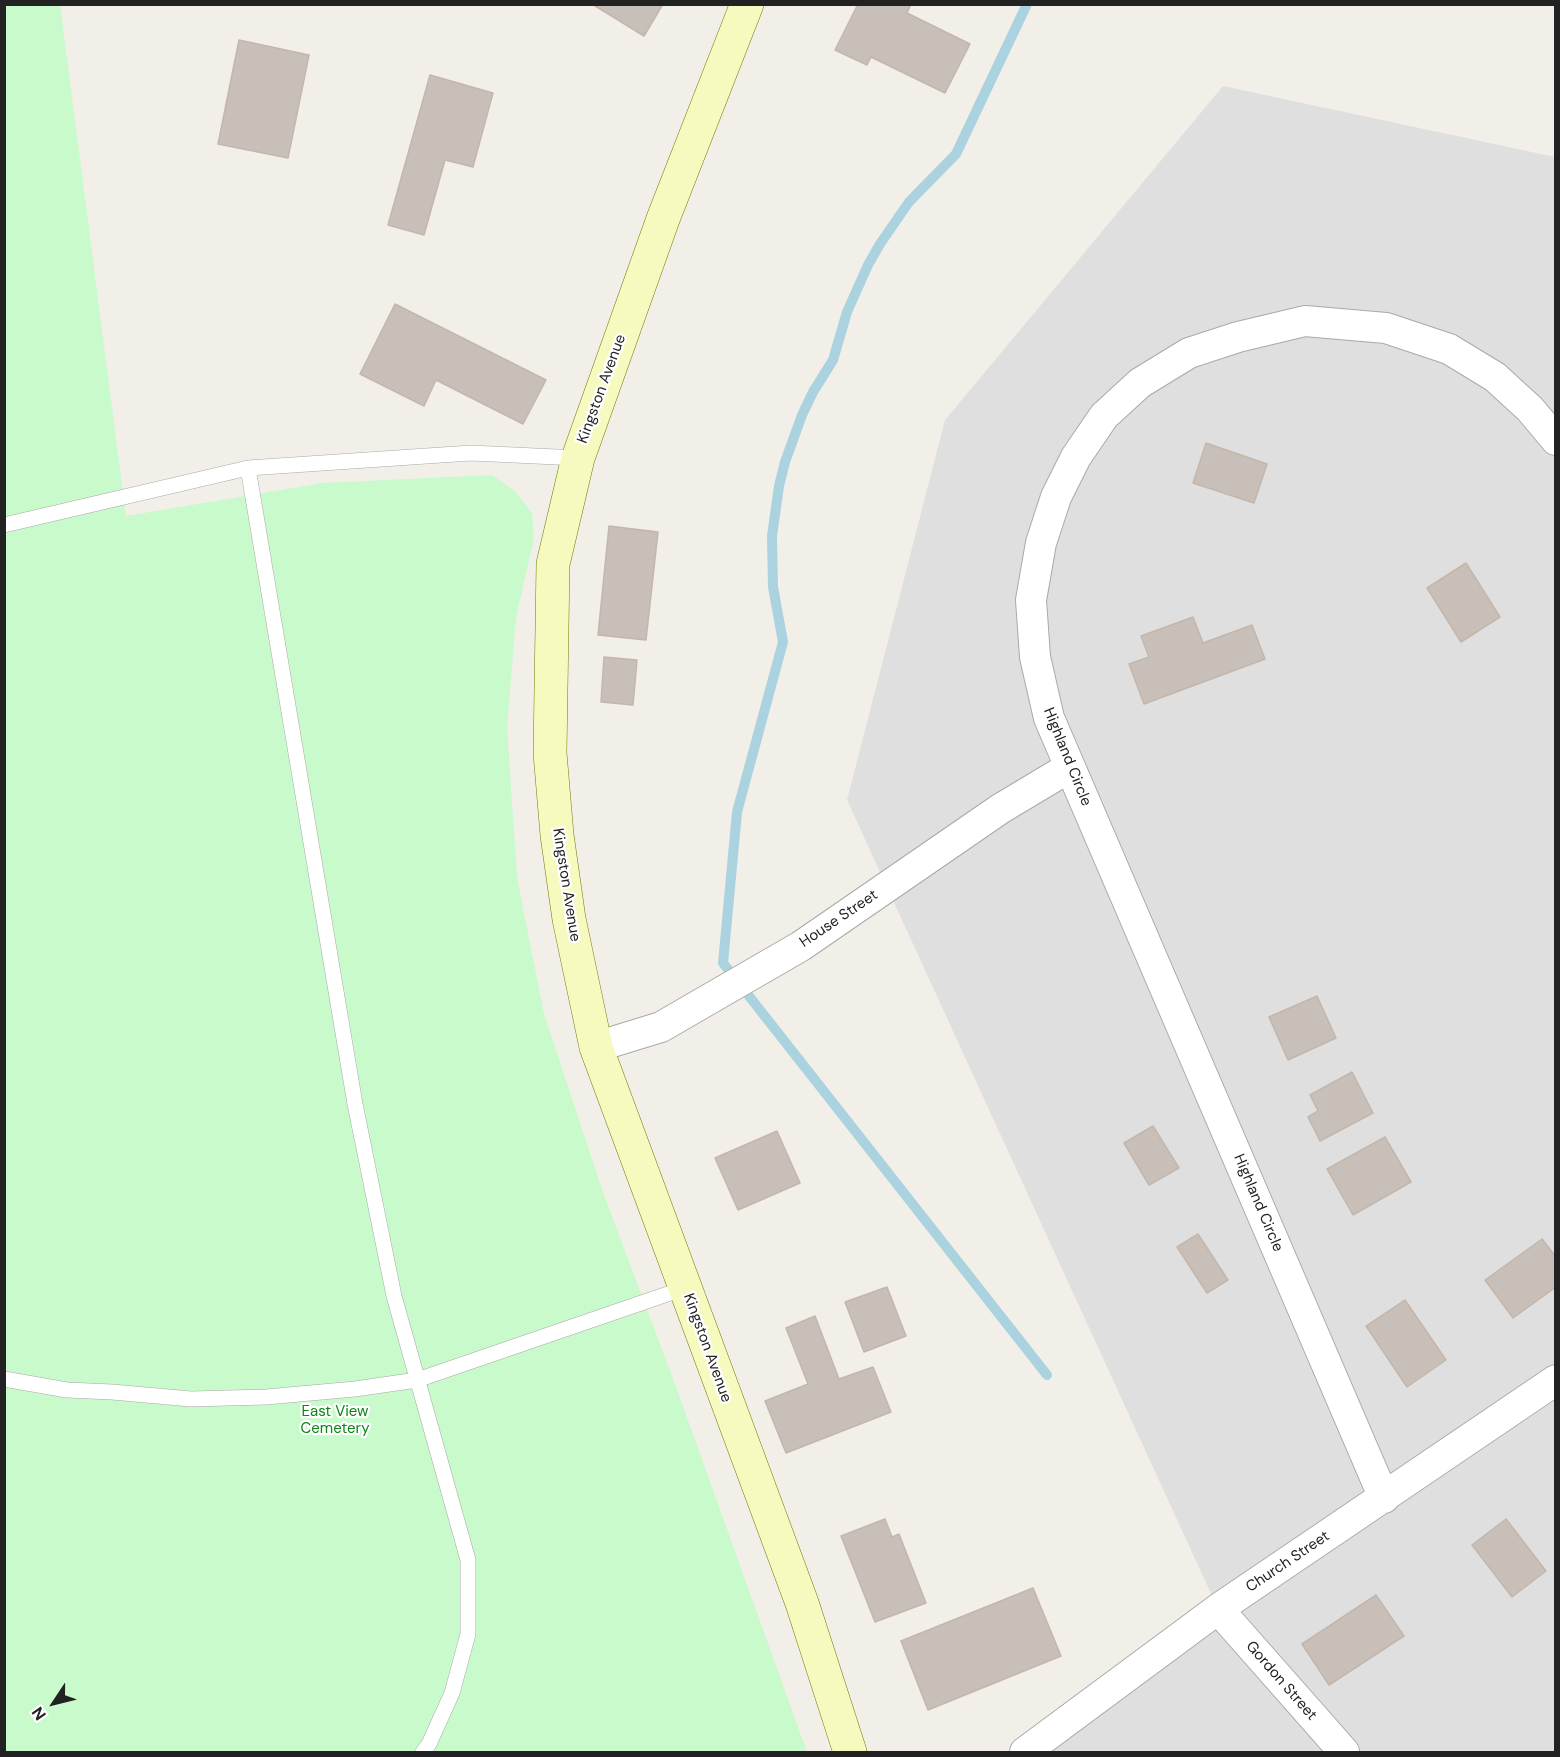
<!DOCTYPE html>
<style>
body{margin:0}
#map{position:relative;width:1560px;height:1757px;overflow:hidden;background:#f2efe9;font-family:"DM Sans",sans-serif}
canvas{display:block}
.frame{position:absolute;inset:0;border:6px solid #222;pointer-events:none}
.north{position:absolute;left:24px;top:1673px;width:60px;height:60px;-webkit-text-stroke:4px #fff;paint-order:stroke;rotate:235deg;font-size:16px;font-weight:700;line-height:24px;text-align:center;color:#222}
.north::after{content:'';display:block;margin:auto;width:21px;height:27px;background:#222;clip-path:polygon(50% 0,100% 100%,50% 72%,0 100%)}
</style>
<div id="map">
<canvas width="1560" height="1757"></canvas>
<div class="frame"></div>
<div class="north">N</div>
</div>
<script>
const ctx = document.querySelector('canvas').getContext('2d');
ctx.lineJoin = 'round';
function fill(path, color) {
  ctx.fillStyle = color;
  ctx.fill(path, 'evenodd');
}
function poly(rows) {
  const path = new Path2D();
  for (const r of rows) {
    path.moveTo(r[0], r[1]);
    for (let i = 2; i < r.length; i += 2) path.lineTo(r[i], r[i + 1]);
  }
  return path;
}
function trace(path, color, width, dash) {
  ctx.strokeStyle = color;
  ctx.lineWidth = width;
  ctx.lineCap = dash ? 'butt' : 'round';
  ctx.setLineDash(dash || []);
  ctx.stroke(path);
}
function label(font, color, halo, rows, align = 'center') {
  ctx.font = font + ' "DM Sans",sans-serif';
  ctx.lineWidth = 4.5;
  ctx.setLineDash([]);
  ctx.textBaseline = 'middle';
  ctx.strokeStyle = halo;
  ctx.fillStyle = color;
  for (const [text, x, y, turn = 0] of rows) {
    ctx.save();
    ctx.translate(x, y);
    ctx.rotate((+turn || 0) * Math.PI / 180);
    ctx.textAlign = isNaN(turn) ? turn : align;
    if (halo) ctx.strokeText(text, 0, 0);
    ctx.fillText(text, 0, 0);
    ctx.restore();
  }
}
const residential = poly([
 [1223,86,1555,157,1555,1752,1047,1752,1218,1609,847,800,945,420]
]);
const park = poly([
 [60,4,126,516,323,483,492,475,515,491,532,513,534,539,516,617,507,727,517,877,544,1014,604,1195,675,1384,807,1752,5,1752,4,5]
]);
const stream = poly([
 [1027,4,956,154,909,202,880,244,868,265,847,312,833,360,813,392,802,415,785,462,779,486,772,536,773,587,783,642,737,812,723,963,1047,1375]
]);
const building = poly([
 [592,4,663,4,644,36,592,4],
 [858,4,911,4,907,13,970,44,945,93,871,57,867,65,835,50,858,4],
 [239,40,309,55,288,158,218,144,239,40],
 [430,75,493,93,473,167,445,160,424,235,388,225,430,75],
 [395,304,546,380,523,424,436,380,424,406,360,374,395,304],
 [1206,443,1267,464,1254,503,1193,483,1206,443],
 [609,526,658,532,646,640,598,635,609,526],
 [1466,563,1500,617,1461,642,1427,588,1466,563],
 [1193,617,1203,643,1252,625,1265,659,1144,704,1129,664,1149,657,1141,636,1193,617],
 [604,657,637,660,633,705,601,702,604,657],
 [1317,996,1336,1038,1288,1060,1269,1017,1317,996],
 [1352,1072,1373,1113,1320,1141,1308,1117,1318,1111,1310,1095,1352,1072],
 [1153,1126,1179,1168,1149,1185,1124,1143,1153,1126],
 [777,1131,800,1183,738,1210,715,1158,777,1131],
 [1385,1137,1411,1182,1353,1215,1327,1169,1385,1137],
 [1198,1234,1228,1280,1207,1293,1177,1247,1198,1234],
 [1542,1239,1556,1257,1556,1287,1513,1318,1485,1280,1542,1239],
 [887,1287,906,1336,864,1352,845,1302,887,1287],
 [1405,1300,1446,1360,1407,1387,1366,1326,1405,1300],
 [815,1316,839,1379,873,1367,891,1412,786,1453,765,1401,808,1384,786,1328,815,1316],
 [885,1519,892,1537,899,1534,926,1603,875,1622,841,1536,885,1519],
 [1506,1519,1546,1571,1512,1597,1472,1545,1506,1519],
 [1033,1588,1061,1656,928,1710,901,1641,1033,1588],
 [1376,1595,1404,1636,1329,1685,1302,1644,1376,1595]
]);
const lane = poly([
 [248,468,355,1104,394,1296,468,1560,468,1634,452,1693,429,1744,423,1752],
 [4,525,248,468,471,453,578,458],
 [4,1379,67,1390,112,1392,191,1399,266,1397,355,1389,417,1380,685,1288]
]);
const street = poly([
 [596,1047,661,1027,801,946,1000,809,1070,767],
 [1384,1498,1049,718,1035,657,1031,600,1041,543,1056,497,1076,457,1104,416,1140,383,1189,353,1238,337,1305,321,1386,328,1449,349,1495,377,1530,409,1556,440],
 [1218,1609,1344,1752],
 [1025,1752,1218,1609,1556,1380]
]);
const secondary = poly([
 [747,4,663,219,578,458,553,564,550,753,557,835,569,919,596,1047,802,1603,850,1752]
]);
const streetNames = [
 ["Kingston Avenue",602,389,-70],
 ["Highland Circle",1067,757,68],
 ["Kingston Avenue",566,885,81],
 ["House Street",839,919,-34],
 ["Highland Circle",1258,1203,67],
 ["Kingston Avenue",707,1348,70],
 ["Church Street",1288,1562,-34],
 ["Gordon Street",1281,1681,49]
];
const parkNames = [
 ["East View",335,1412],
 ["Cemetery",335,1429]
];
fill(residential, '#e0dfdf');
fill(park, '#c8facc');
trace(stream, '#aad3df', 10);
fill(building, '#c7bfb8');
trace(building, '#c4b6ab', 1.5);
trace(lane, '#a9a9a9', 16);
trace(street, '#a9a9a9', 32);
trace(secondary, '#707d05', 34);
trace(lane, '#fff', 15);
trace(street, '#fff', 30);
trace(secondary, '#f7fabf', 33);
label('15px', '#222', '#fff', streetNames);
label('15px', '#0c8416', '#fff', parkNames);
</script>
